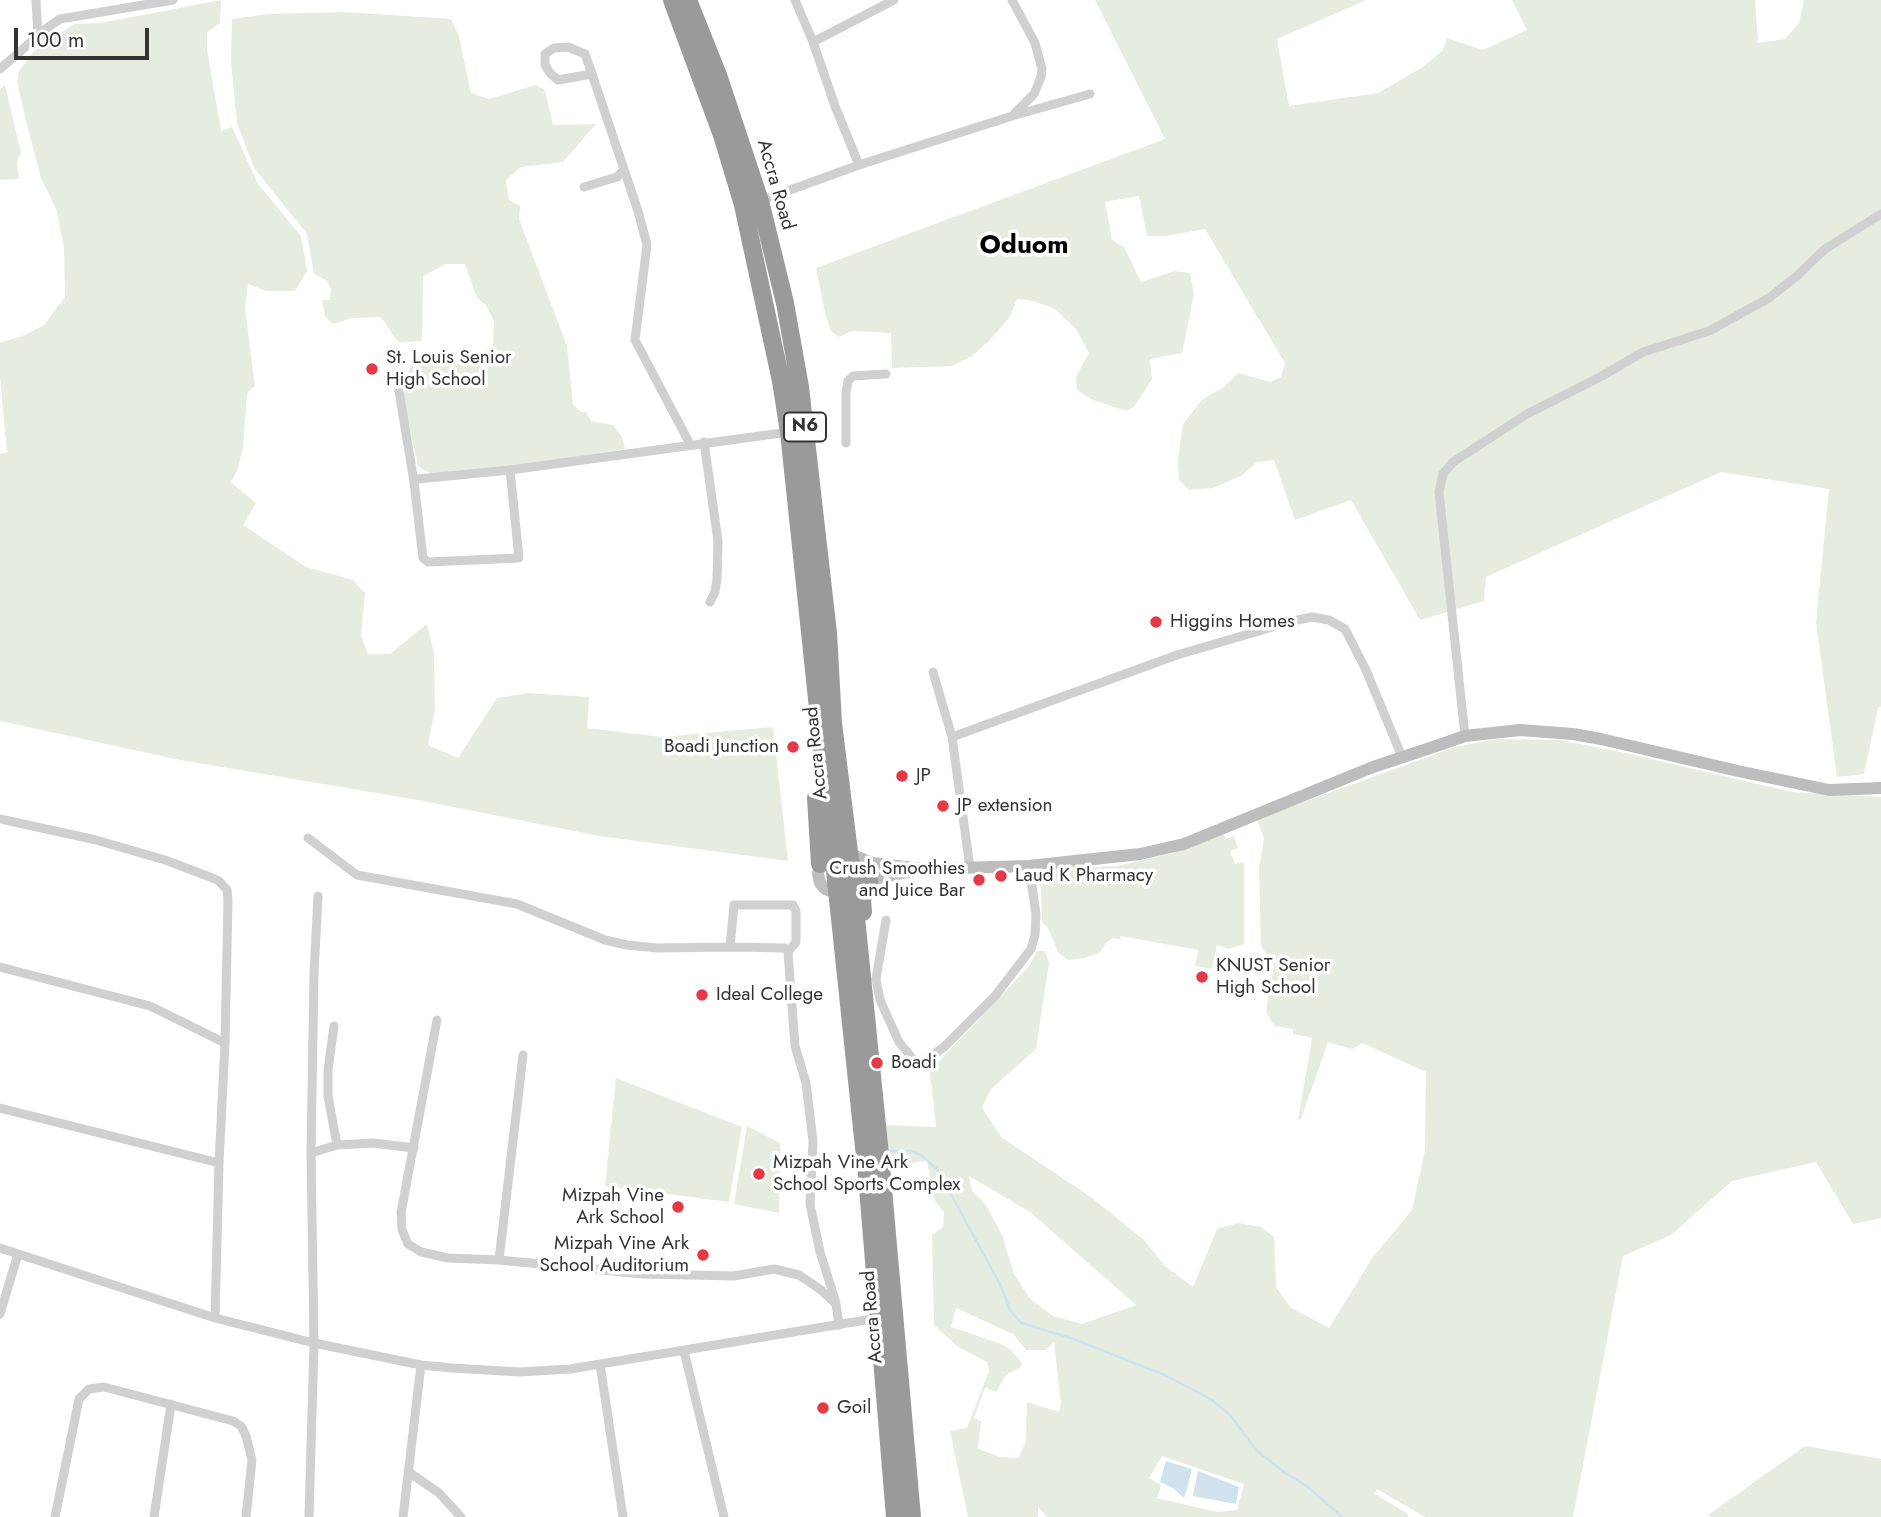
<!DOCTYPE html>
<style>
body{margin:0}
#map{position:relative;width:1881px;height:1517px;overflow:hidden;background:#fff;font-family:Jost,sans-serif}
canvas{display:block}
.scale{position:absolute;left:14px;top:28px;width:135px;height:32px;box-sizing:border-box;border:4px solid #333;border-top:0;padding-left:9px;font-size:21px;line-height:24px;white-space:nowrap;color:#333;-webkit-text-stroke:5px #fff;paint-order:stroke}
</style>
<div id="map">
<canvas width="1881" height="1517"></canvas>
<div class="scale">100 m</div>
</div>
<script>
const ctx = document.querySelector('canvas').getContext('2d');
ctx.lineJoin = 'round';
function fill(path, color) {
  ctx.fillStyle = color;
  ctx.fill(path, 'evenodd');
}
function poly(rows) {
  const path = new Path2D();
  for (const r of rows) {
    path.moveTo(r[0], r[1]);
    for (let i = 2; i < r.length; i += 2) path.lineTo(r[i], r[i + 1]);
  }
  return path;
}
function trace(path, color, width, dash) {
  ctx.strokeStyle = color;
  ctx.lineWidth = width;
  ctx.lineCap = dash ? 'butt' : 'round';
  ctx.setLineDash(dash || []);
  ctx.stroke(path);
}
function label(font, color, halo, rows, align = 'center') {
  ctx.font = font + ' Jost,sans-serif';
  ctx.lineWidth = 7;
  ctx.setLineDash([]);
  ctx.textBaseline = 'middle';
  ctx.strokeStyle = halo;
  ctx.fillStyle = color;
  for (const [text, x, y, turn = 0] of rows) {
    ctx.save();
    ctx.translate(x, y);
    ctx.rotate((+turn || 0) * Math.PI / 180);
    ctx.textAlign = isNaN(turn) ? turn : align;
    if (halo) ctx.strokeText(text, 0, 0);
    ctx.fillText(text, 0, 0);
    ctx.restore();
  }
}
const green = poly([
 [221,0,220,23,207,32,207,49,221,131,232,127,258,184,301,236,307,271,295,291,266,291,248,284,245,308,255,386,247,393,243,448,237,471,231,482,256,503,243,525,306,567,353,580,365,593,361,636,368,654,390,654,427,624,434,654,435,710,428,745,458,758,497,698,528,693,589,697,587,728,661,737,773,727,788,861,599,836,418,800,180,760,0,721,0,454,7,452,0,376,0,343,25,335,44,325,65,297,64,248,57,211,41,178,27,125,17,82,19,71,34,51,74,24,101,23],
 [1095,0,1366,0,1277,39,1289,106,1378,93,1423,67,1443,50,1447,38,1483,50,1527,30,1512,0,1755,0,1758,43,1785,39,1799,23,1804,0,1881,0,1881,706,1878,708,1864,774,1837,777,1816,622,1829,489,1721,472,1486,577,1484,601,1420,620,1351,500,1295,520,1274,460,1257,462,1241,476,1213,488,1189,490,1179,480,1178,458,1183,424,1202,400,1225,386,1238,373,1271,382,1281,377,1285,363,1205,229,1166,236,1147,236,1139,196,1105,202,1112,240,1124,247,1141,282,1175,271,1190,273,1194,294,1182,353,1150,359,1152,379,1134,407,1126,411,1091,399,1077,390,1076,377,1089,353,1076,329,1055,309,1033,301,1017,299,1010,317,987,343,972,356,952,366,892,368,891,333,852,331,839,337,831,331,826,317,816,268,1165,139],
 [344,12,451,19,459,36,471,93,489,99,536,85,545,90,553,125,596,124,563,162,521,167,506,180,509,200,520,206,519,219,567,346,573,405,581,412,586,412,591,421,613,425,622,437,625,449,559,460,433,475,418,466,403,398,410,365,468,364,493,346,494,321,486,305,477,298,465,264,446,264,423,276,422,341,398,342,381,317,352,318,333,324,325,316,322,300,330,300,331,289,326,280,314,274,307,234,254,168,237,123,231,62,232,19,269,14],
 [5,85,21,153,17,162,19,179,0,180,0,89],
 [1498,739,1560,740,1621,752,1792,792,1881,797,1881,1218,1853,1224,1816,1162,1732,1181,1671,1235,1623,1256,1573,1517,1425,1517,1377,1489,1375,1494,1408,1514,1408,1517,1047,1517,1038,1507,1038,1517,968,1517,950,1431,967,1428,989,1371,987,1362,958,1347,934,1325,932,1235,943,1227,944,1212,935,1201,927,1161,887,1166,885,1125,936,1127,930,1071,1030,965,1037,951,1045,951,1049,963,1036,1049,991,1089,982,1108,1001,1137,1092,1198,1144,1240,1165,1266,1193,1287,1217,1229,1238,1223,1261,1227,1274,1237,1276,1287,1290,1307,1329,1328,1373,1257,1412,1210,1425,1150,1426,1072,1362,1043,1352,1049,1328,1042,1301,1119,1298,1120,1312,1038,1293,1034,1293,1029,1274,1026,1266,1011,1274,966,1261,946,1259,867,1264,839,1257,819,1455,747],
 [969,1176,1030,1212,1136,1305,1082,1324,1053,1316,1030,1299,1014,1274,1002,1235,986,1205,972,1191],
 [956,1308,1013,1334,1026,1350,1046,1350,1054,1342,1061,1403,1059,1412,1027,1402,1026,1441,1018,1458,1000,1457,978,1449,981,1421,974,1418,985,1387,996,1392,1006,1375,1021,1367,1022,1363,1011,1350,1001,1344,951,1327],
 [1162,1456,1244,1484,1237,1510,1217,1512,1157,1498,1161,1485,1149,1478],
 [1223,833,1226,839,1234,836,1238,848,1230,851,1235,864,1244,862,1244,944,1229,949,1217,945,1212,969,1195,966,1198,950,1121,936,1120,939,1113,938,1107,942,1099,953,1085,958,1068,960,1058,952,1048,928,1042,922,1041,887,1033,879,1033,870,1117,866,1170,854],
 [616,1078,742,1127,729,1202,605,1186],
 [747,1126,780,1143,779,1213,734,1204],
 [1805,1446,1881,1459,1881,1517,1711,1517,1708,1515]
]);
const water = poly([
 [1166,1461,1192,1469,1184,1498,1173,1488,1160,1482],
 [1198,1471,1239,1487,1236,1504,1193,1496]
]);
const stream = poly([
 [888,1151,911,1151,921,1155,937,1169,1000,1284,1010,1310,1021,1323,1071,1338,1167,1376,1212,1400,1231,1416,1257,1451,1284,1472,1308,1487,1342,1517]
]);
const street = poly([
 [36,0,38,37],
 [795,0,813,42,835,106,859,165],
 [1012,0,1035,43,1042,69,1041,77,1034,94,1014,114],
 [813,42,894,0],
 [0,69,47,28,60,19,173,0],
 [592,74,558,80,550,73,545,65,545,54,554,48,568,47,585,54,592,74,638,211,647,245,635,340,690,444],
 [584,187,617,177,624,170],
 [760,201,859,165,1012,116,1090,94],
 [396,373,414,482,423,558,428,562,519,558,510,470],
 [704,442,718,541,717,579,715,592,710,602],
 [846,443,846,392,848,381,853,376,886,374],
 [414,482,418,479,510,470,789,432],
 [933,672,952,737,970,868],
 [1465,736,1439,492,1443,474,1453,462,1527,414,1602,376,1643,352,1709,331,1769,298,1798,275,1825,249,1881,214],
 [952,737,1177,655,1293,621,1312,617,1329,620,1345,629,1366,670,1402,757],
 [0,819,96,840,165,860,210,877,219,881,227,890,228,901,225,1043,219,1163,215,1318],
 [308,838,357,875,517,904,605,940,627,945,657,948,734,947,785,948,788,952],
 [886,920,876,979,880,1000,899,1042,913,1059,922,1063,944,1047,995,996,1031,949,1035,935,1036,914,1029,866],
 [730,947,734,905,793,905,796,911,796,942,788,952],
 [788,952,795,1046,806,1083,813,1141,810,1204,820,1252,836,1303],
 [0,967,150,1006,225,1043],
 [437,1020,401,1213,402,1230,408,1244,421,1252,448,1258,499,1260,643,1274,734,1276,774,1269,799,1275,821,1290,836,1304,839,1325],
 [334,1026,328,1070,328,1096,337,1145],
 [0,1108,219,1163],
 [311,1153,337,1145,373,1143,414,1148],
 [0,1248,215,1318,314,1343,421,1365,453,1368,519,1372,570,1369,878,1318],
 [499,1260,523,1055],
 [0,1314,18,1254],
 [684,1351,724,1517],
 [600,1364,623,1517],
 [410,1473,439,1493,461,1517],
 [55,1517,79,1399,89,1389,104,1387,233,1421,241,1426,246,1436,252,1460,246,1517],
 [154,1517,171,1404],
 [309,1517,314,1343,311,1153,314,973,318,896],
 [403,1517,421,1365]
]);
const secondary = poly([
 [845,852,873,863,922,869,1029,866,1140,854,1184,844,1373,767,1439,745,1465,736,1520,730,1573,734,1601,739,1738,771,1829,790,1881,788],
 [825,858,820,864,818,874,820,883,825,889,837,893,845,893],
 [861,885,879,878,922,869]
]);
const highway = poly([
 [672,0,722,135,743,205,781,381,789,432,867,1176,895,1517],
 [688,0,718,75,760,201,785,303,800,387,828,633,833,723,851,868,880,1155,912,1517],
 [816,798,820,864],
 [863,912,862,900,869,881]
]);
const markers = [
 [372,369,7,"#e63946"],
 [1156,622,7,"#e63946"],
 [793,747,7,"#e63946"],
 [902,776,7,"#e63946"],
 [943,806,7,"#e63946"],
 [1001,876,7,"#e63946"],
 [979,880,7,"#e63946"],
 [1202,977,7,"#e63946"],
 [702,995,7,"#e63946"],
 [877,1063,7,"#e63946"],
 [759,1174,7,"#e63946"],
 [678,1207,7,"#e63946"],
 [703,1255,7,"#e63946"],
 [823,1408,7,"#e63946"]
];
const shields = [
 [805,427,42]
];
const shieldNames = [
 ["N6",805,427]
];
const streetNames = [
 ["Accra Road",775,185,74],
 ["Accra Road",817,753,-96],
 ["Accra Road",873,1317,-95]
];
const poiNames = [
 ["St. Louis Senior",386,358],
 ["High School",386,380],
 ["Higgins Homes",1170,622],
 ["Boadi Junction",779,747,"right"],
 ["JP",916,776],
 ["JP extension",957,806],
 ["Crush Smoothies",965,869,"right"],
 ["and Juice Bar",965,891,"right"],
 ["Laud K Pharmacy",1015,876],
 ["KNUST Senior",1216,966],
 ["High School",1216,988],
 ["Ideal College",716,995],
 ["Boadi",891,1063],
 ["Mizpah Vine Ark",773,1163],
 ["School Sports Complex",773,1185],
 ["Mizpah Vine",664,1196,"right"],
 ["Ark School",664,1218,"right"],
 ["Mizpah Vine Ark",689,1244,"right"],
 ["School Auditorium",689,1266,"right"],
 ["Goil",837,1408]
];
const districtNames = [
 ["Oduom",1024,247]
];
fill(green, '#e6ecdf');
fill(water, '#cfe2ee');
trace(stream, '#cfe2ee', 2.5);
trace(street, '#d0d0d0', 9);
trace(secondary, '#bdbdbd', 12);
trace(highway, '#9a9a9a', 18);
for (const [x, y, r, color] of markers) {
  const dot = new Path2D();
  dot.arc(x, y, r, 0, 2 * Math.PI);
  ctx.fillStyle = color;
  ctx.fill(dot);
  trace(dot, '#fff', 2.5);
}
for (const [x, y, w] of shields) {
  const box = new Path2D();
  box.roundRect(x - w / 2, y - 14.5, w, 29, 5);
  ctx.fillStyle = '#fff';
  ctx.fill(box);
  trace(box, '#333', 2);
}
label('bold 18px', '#333', null, shieldNames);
label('19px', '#333', '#fff', streetNames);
label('19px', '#333', '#fff', poiNames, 'left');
label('bold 26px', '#000', '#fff', districtNames);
</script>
